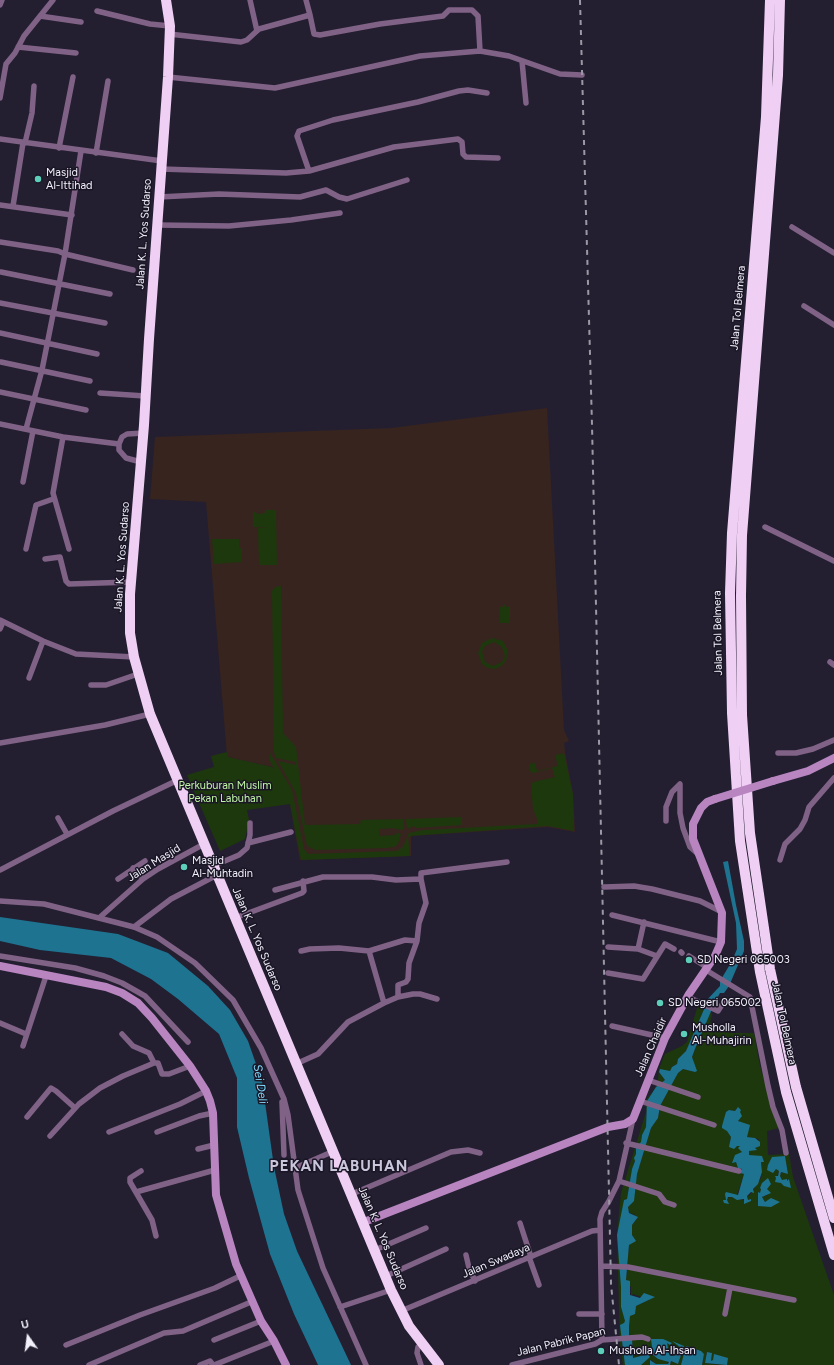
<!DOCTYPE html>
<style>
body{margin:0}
#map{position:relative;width:834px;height:1365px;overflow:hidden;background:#231f30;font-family:Figtree,sans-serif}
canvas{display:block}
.north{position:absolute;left:8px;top:1317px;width:40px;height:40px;-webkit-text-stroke:3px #1a1626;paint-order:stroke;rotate:346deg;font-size:11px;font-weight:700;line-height:16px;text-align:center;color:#f2f0fb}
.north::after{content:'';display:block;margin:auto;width:14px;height:18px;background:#f2f0fb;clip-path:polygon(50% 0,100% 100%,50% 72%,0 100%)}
</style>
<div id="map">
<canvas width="834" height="1365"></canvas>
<div class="north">U</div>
</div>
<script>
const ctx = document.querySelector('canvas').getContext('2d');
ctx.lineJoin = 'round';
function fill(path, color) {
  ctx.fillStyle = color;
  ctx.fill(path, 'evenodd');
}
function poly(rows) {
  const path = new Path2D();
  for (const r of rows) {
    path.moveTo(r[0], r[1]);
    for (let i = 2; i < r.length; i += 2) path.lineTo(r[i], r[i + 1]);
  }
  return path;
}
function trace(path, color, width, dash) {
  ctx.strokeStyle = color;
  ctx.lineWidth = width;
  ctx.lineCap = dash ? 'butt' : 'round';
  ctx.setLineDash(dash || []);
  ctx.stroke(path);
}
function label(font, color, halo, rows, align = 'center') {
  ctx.font = font + ' Figtree,sans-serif';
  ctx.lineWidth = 3;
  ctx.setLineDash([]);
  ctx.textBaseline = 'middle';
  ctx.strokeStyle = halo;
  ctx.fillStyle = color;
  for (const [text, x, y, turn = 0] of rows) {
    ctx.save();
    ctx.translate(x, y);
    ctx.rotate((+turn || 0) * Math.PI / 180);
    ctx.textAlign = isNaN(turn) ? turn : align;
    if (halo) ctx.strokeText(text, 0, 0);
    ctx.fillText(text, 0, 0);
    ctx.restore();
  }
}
const industrial = poly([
 [547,408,564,730,569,741,564,743,565,752,573,794,575,832,548,827,411,836,411,856,300,860,288,794,272,767,227,757,206,502,150,499,155,437,391,428]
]);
const green = poly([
 [265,510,276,510,277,565,259,565,258,528,269,528,253,527,253,511,258,514,265,513],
 [212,539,239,539,239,548,242,548,242,562,214,564],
 [281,586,283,733,296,747,305,825,360,824,361,820,403,819,403,830,396,829,396,828,379,829,379,836,396,835,396,833,401,834,398,844,394,847,386,848,316,850,307,846,296,793,278,761,296,765,296,762,276,758,274,752,272,591,275,587],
 [504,604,506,607,510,606,510,623,500,623,500,607,503,607],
 [492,638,503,641,508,651,506,661,501,666,495,669,488,668,482,664,478,653,482,643],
 [494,642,502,647,505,656,502,662,493,666,485,662,482,652,485,646],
 [227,752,228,757,272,767,275,770,270,761,270,753,292,790,304,849,308,854,397,851,403,847,409,833,423,830,537,824,538,821,533,809,531,785,533,782,555,777,552,768,533,773,530,771,529,764,535,763,537,771,558,766,555,755,564,753,573,794,574,831,548,826,410,836,408,838,410,856,301,860,290,804,247,810,249,820,245,839,220,851,187,775,214,767,211,756],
 [462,817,462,825,416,828,414,826,407,829,406,819],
 [698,1005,705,1007,686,1051,678,1059,677,1064,672,1067,670,1071,659,1072,665,1080,656,1087,647,1101,646,1127,642,1135,641,1142,632,1169,627,1199,624,1200,621,1307,625,1321,622,1346,625,1360,625,1365,623,1365,620,1345,617,1235,621,1193,646,1112,645,1101,654,1090,658,1080,659,1069,665,1054,682,1046,687,1042],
 [711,1011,712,1015,710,1022,731,1033,754,1033,760,1066,779,1128,767,1131,768,1155,789,1154,793,1177,834,1295,834,1365,702,1365,704,1354,686,1350,681,1365,670,1365,671,1361,678,1364,682,1350,680,1347,679,1349,674,1348,676,1355,671,1356,664,1352,667,1343,672,1343,652,1339,653,1355,658,1359,667,1361,668,1364,656,1364,652,1360,650,1360,650,1365,641,1365,649,1356,648,1354,633,1358,632,1338,629,1336,630,1316,636,1306,649,1300,633,1294,631,1296,631,1287,626,1280,629,1245,634,1239,632,1235,632,1225,637,1219,634,1214,629,1213,628,1207,630,1205,633,1198,637,1174,651,1128,658,1118,660,1106,678,1073,683,1069,695,1072,692,1057],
 [737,1108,740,1112,738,1120,747,1137,759,1139,755,1150,750,1149,749,1151,749,1155,760,1157,762,1170,761,1178,750,1195,747,1196,748,1200,751,1199,749,1202,732,1197,727,1198,727,1202,726,1200,727,1196,737,1195,744,1174,741,1173,742,1169,739,1169,736,1162,734,1162,742,1152,741,1149,739,1145,737,1146,730,1142,731,1137,727,1131,729,1110,735,1111],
 [785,1156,788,1174,781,1172,780,1176,782,1180,787,1182,789,1179,789,1187,780,1182,777,1176,779,1171,776,1169,772,1171],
 [761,1189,768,1195,762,1197,765,1202,770,1200,777,1202,758,1206,758,1193,760,1193],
 [707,1352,712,1353,711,1361,721,1365,705,1363]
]);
const water = poly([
 [728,861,736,905,744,941,744,951,729,986,724,993,720,993,715,1002,695,1049,692,1057,697,1071,695,1072,683,1069,678,1073,660,1106,658,1118,651,1128,637,1174,634,1201,628,1207,629,1213,638,1217,632,1225,632,1235,636,1241,629,1245,626,1280,630,1281,630,1295,640,1298,644,1293,655,1297,636,1306,635,1314,630,1316,629,1327,629,1336,632,1338,633,1358,648,1354,650,1357,641,1365,625,1365,620,1325,624,1323,625,1321,621,1307,621,1287,617,1235,624,1200,627,1199,632,1169,635,1161,634,1158,636,1154,636,1147,641,1142,642,1135,646,1127,647,1101,656,1087,665,1080,659,1072,660,1069,670,1071,672,1067,677,1064,678,1059,686,1051,705,1007,705,1002,720,986,720,981,732,961,737,949,736,923,723,862],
 [0,917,118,934,168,953,208,986,230,1010,248,1041,262,1081,274,1167,284,1214,297,1251,351,1365,318,1365,294,1314,270,1254,249,1178,237,1127,237,1078,219,1034,178,999,151,979,111,958,40,950,0,941],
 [738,1107,741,1110,740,1112,742,1116,738,1121,750,1125,747,1137,755,1138,760,1142,760,1146,755,1148,757,1150,749,1151,749,1155,762,1156,764,1162,761,1162,762,1172,758,1184,753,1189,754,1193,751,1192,747,1196,748,1200,751,1199,751,1201,744,1204,744,1199,737,1200,732,1197,728,1197,727,1200,729,1204,724,1203,723,1200,726,1200,725,1194,726,1192,738,1195,744,1174,740,1173,742,1169,738,1168,736,1162,732,1163,735,1155,742,1152,738,1148,740,1146,737,1146,734,1149,729,1147,731,1137,727,1131,722,1128,722,1126,726,1112,729,1110,735,1111],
 [785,1156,788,1174,781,1172,780,1176,782,1180,787,1179,787,1181,789,1179,791,1188,784,1186,781,1183,775,1182,776,1178,775,1176,778,1176,779,1171,776,1169,773,1173,767,1170,768,1165,772,1157],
 [768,1178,771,1184,767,1189,771,1193,762,1197,765,1202,771,1198,780,1202,771,1207,758,1206,758,1192,760,1193,761,1189,760,1188,762,1183],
 [651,1339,663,1339,672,1343,670,1345,667,1343,668,1348,664,1352,668,1352,671,1356,676,1355,673,1348,679,1349,680,1347,672,1341,684,1346,678,1364,671,1361,670,1365,650,1365,650,1360,656,1364,668,1364,669,1362,658,1359,653,1355],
 [686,1346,701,1351,704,1354,702,1365,681,1365],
 [707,1352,712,1353,711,1361,713,1360,714,1354,728,1358,727,1365,705,1363]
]);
const street = poly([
 [250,0,257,31],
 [0,5,2,0],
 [97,11,150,24,170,26],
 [310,15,314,34,320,35,380,24,443,16,449,10,472,10,478,16,480,51],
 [40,16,81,22],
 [169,34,241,42,247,40,259,29,310,15,306,0],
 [18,47,76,53],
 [522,61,526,103],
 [168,77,275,88,420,56,480,51,509,56,560,74,582,75],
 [0,98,6,64,15,53,24,36,53,0],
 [0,139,162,161],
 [25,143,32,113,34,86],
 [59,148,73,77],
 [96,153,108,81],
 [161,169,286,173,309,171,394,147,458,139,462,142,463,154,466,157,498,158],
 [309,171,297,136,299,131,333,120,418,102,459,91,468,90,487,93],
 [159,197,219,194,300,197,326,190,339,197,347,199,407,180],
 [0,205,72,215],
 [13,206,23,143],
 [157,225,229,226,291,220,340,213],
 [792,227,834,253],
 [0,242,58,251,65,254,133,270],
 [1,272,110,294],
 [0,303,105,323],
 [804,306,834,325],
 [0,333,97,354],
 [1,362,90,381],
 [0,392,86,410],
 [100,393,145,396],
 [0,424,63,437,119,444],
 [26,429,42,370,65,254,81,151],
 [63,437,53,493,69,549],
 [141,462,126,458,119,450,119,444,122,437,127,434,144,433],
 [23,482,33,431],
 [765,527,834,561],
 [26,549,36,505,53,499],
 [45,559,60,557,66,581,69,584,131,582],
 [0,620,43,641,76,654,134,657],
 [0,629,3,622],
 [830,662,834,665],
 [29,678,43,641],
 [91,685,106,685,138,674],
 [0,743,105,725,150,714],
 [778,753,796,753,813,749,834,740],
 [58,818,67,834],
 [666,821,666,807,672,792,680,784,680,813,683,828,690,847,698,854],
 [248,843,291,832],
 [780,860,785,844,800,829,805,820,809,807,834,778],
 [213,866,239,855,247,848,250,835,250,823],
 [133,868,143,879],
 [0,870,113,811,178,780],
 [118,879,145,861],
 [604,887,634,886,652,889,700,901,722,912],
 [275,890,323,877,372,877,396,880,421,879],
 [0,901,44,904,134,927,157,937,195,963,233,1000,261,1048,284,1099,288,1115,298,1190,323,1268,366,1365],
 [612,915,721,942],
 [99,918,143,879,158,869,204,844],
 [235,918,302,893,304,891,303,881],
 [134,927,171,899,217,875],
 [608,947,638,949,657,956],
 [638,949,644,922],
 [301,951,310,949,339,948,369,951],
 [681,952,682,953],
 [0,956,75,968,104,976,122,983,145,996,188,1042],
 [689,956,708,968],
 [706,970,750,997,768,1086,773,1107,782,1130,786,1153],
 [608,973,643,979,665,944,674,949],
 [398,997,398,985,406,982,408,979,409,963,417,941,419,923,426,903,421,879,421,873,507,862],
 [688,997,718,1011,725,1000],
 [384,1003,369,951,405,940,417,941],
 [0,1023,26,1034],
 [612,1026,665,1038],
 [122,1034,133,1046,149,1053,154,1063,158,1063,162,1074,169,1074,190,1066],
 [23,1046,46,976],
 [298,1063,318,1054,348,1022,384,1003,398,997,413,994,420,994,437,999],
 [648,1080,698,1097],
 [640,1101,714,1125],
 [282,1102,284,1155],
 [27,1117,51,1088,56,1091,75,1108],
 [109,1132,180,1104,206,1091],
 [157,1132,199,1116,213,1113],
 [50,1136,79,1104,100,1088,123,1076,154,1063],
 [626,1143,739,1171],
 [198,1149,214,1145],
 [295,1168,334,1151],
 [141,1171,130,1178,130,1182,152,1220,156,1236],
 [619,1181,659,1194,665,1202,674,1205],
 [136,1192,215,1170],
 [352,1194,451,1152,468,1150,480,1153],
 [520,1223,531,1257],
 [375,1250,426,1228],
 [466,1255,469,1268,475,1281],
 [529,1257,539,1285],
 [601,1266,628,1267,794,1300],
 [386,1276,446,1249],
 [340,1307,391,1290],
 [401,1311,592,1231,600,1230],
 [579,1314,602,1314],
 [725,1314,730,1288],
 [214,1340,261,1321],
 [602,1340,600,1219,602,1212,609,1201,619,1181,633,1119],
 [66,1345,140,1315,215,1288,240,1276],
 [89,1365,164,1333,183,1331,251,1302],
 [200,1365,210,1361,213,1365],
 [214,1365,274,1341],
 [421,1365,417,1353,418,1347,422,1344],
 [512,1365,595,1344,602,1340,642,1337,648,1339]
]);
const secondary = poly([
 [773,781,808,771,834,758],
 [0,966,106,987,122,993,138,1003,152,1018,190,1066,206,1091,210,1101,213,1113,216,1195,236,1264,261,1321,274,1341,286,1365],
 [364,1222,608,1127,625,1124,633,1119,665,1038,689,994,715,956,721,942,722,913,693,839,693,824,701,808,707,802,715,799]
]);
const highway = poly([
 [166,0,170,26,168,77,149,339,144,425,130,594,130,633,134,657,150,714,391,1290,409,1326,439,1365],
 [770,0,766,117,732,533,730,593,732,713,740,841,760,972,786,1092,834,1255],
 [780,0,778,75,742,535,741,596,742,715,750,833,770,969,796,1087,834,1218]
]);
const rail = poly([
 [580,0,592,425,611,1284,619,1365]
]);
const secondaryBridge = poly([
 [715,799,773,781]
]);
const markers = [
 [38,179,4,"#5cceba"],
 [184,867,4,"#5cceba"],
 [689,960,4,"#5cceba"],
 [660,1003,4,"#5cceba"],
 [684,1034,4,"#5cceba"],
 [601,1351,4,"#5cceba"]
];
const poiNames = [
 ["Masjid",46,173],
 ["Al-Ittihad",46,186],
 ["Masjid",192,861],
 ["Al-Muhtadin",192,874],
 ["SD Negeri 065003",697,960],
 ["SD Negeri 065002",668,1003],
 ["Musholla",692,1028],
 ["Al-Muhajirin",692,1041],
 ["Musholla Al-Ihsan",609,1351]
];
const streetNames = [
 ["Jalan K. L. Yos Sudarso",144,234,-86],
 ["Jalan Tol Belmera",738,308,-85],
 ["Jalan K. L. Yos Sudarso",122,557,-86],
 ["Jalan Tol Belmera",718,633,-91],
 ["Jalan Masjid",154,863,-32],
 ["Jalan K. L. Yos Sudarso",257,939,67],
 ["Jalan Tol Belmera",784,1023,78],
 ["Jalan Chaidir",651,1047,-66],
 ["Jalan K. L. Yos Sudarso",383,1238,67],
 ["Jalan Swadaya",496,1261,-23],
 ["Jalan Pabrik Papan",561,1342,-14]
];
const parkNames = [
 ["Perkuburan Muslim",225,786],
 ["Pekan Labuhan",225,799]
];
const waterNames = [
 ["Sei Deli",260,1084,81]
];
const districtNames = [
 ["PEKAN LABUHAN",339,1167]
];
fill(industrial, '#37241f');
fill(green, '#1e380d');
fill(water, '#1e7391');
trace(street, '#816287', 5.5);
trace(secondary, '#b885c1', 8);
trace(highway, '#efcff4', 10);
trace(rail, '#9c99a6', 2, [5, 5]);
trace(secondaryBridge, '#b885c1', 8);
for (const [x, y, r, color] of markers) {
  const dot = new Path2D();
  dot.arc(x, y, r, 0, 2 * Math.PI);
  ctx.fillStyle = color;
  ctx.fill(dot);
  trace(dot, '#1a1626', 1.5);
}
label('11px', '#f2f0fb', '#1a1626', poiNames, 'left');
label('11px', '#f2f0fb', '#1a1626', streetNames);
label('11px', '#bff4a3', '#1a1626', parkNames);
label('italic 12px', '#83d8fb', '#1a1626', waterNames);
ctx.letterSpacing = '1px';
label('bold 15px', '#cac6dc', '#1a1626', districtNames);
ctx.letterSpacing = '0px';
</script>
